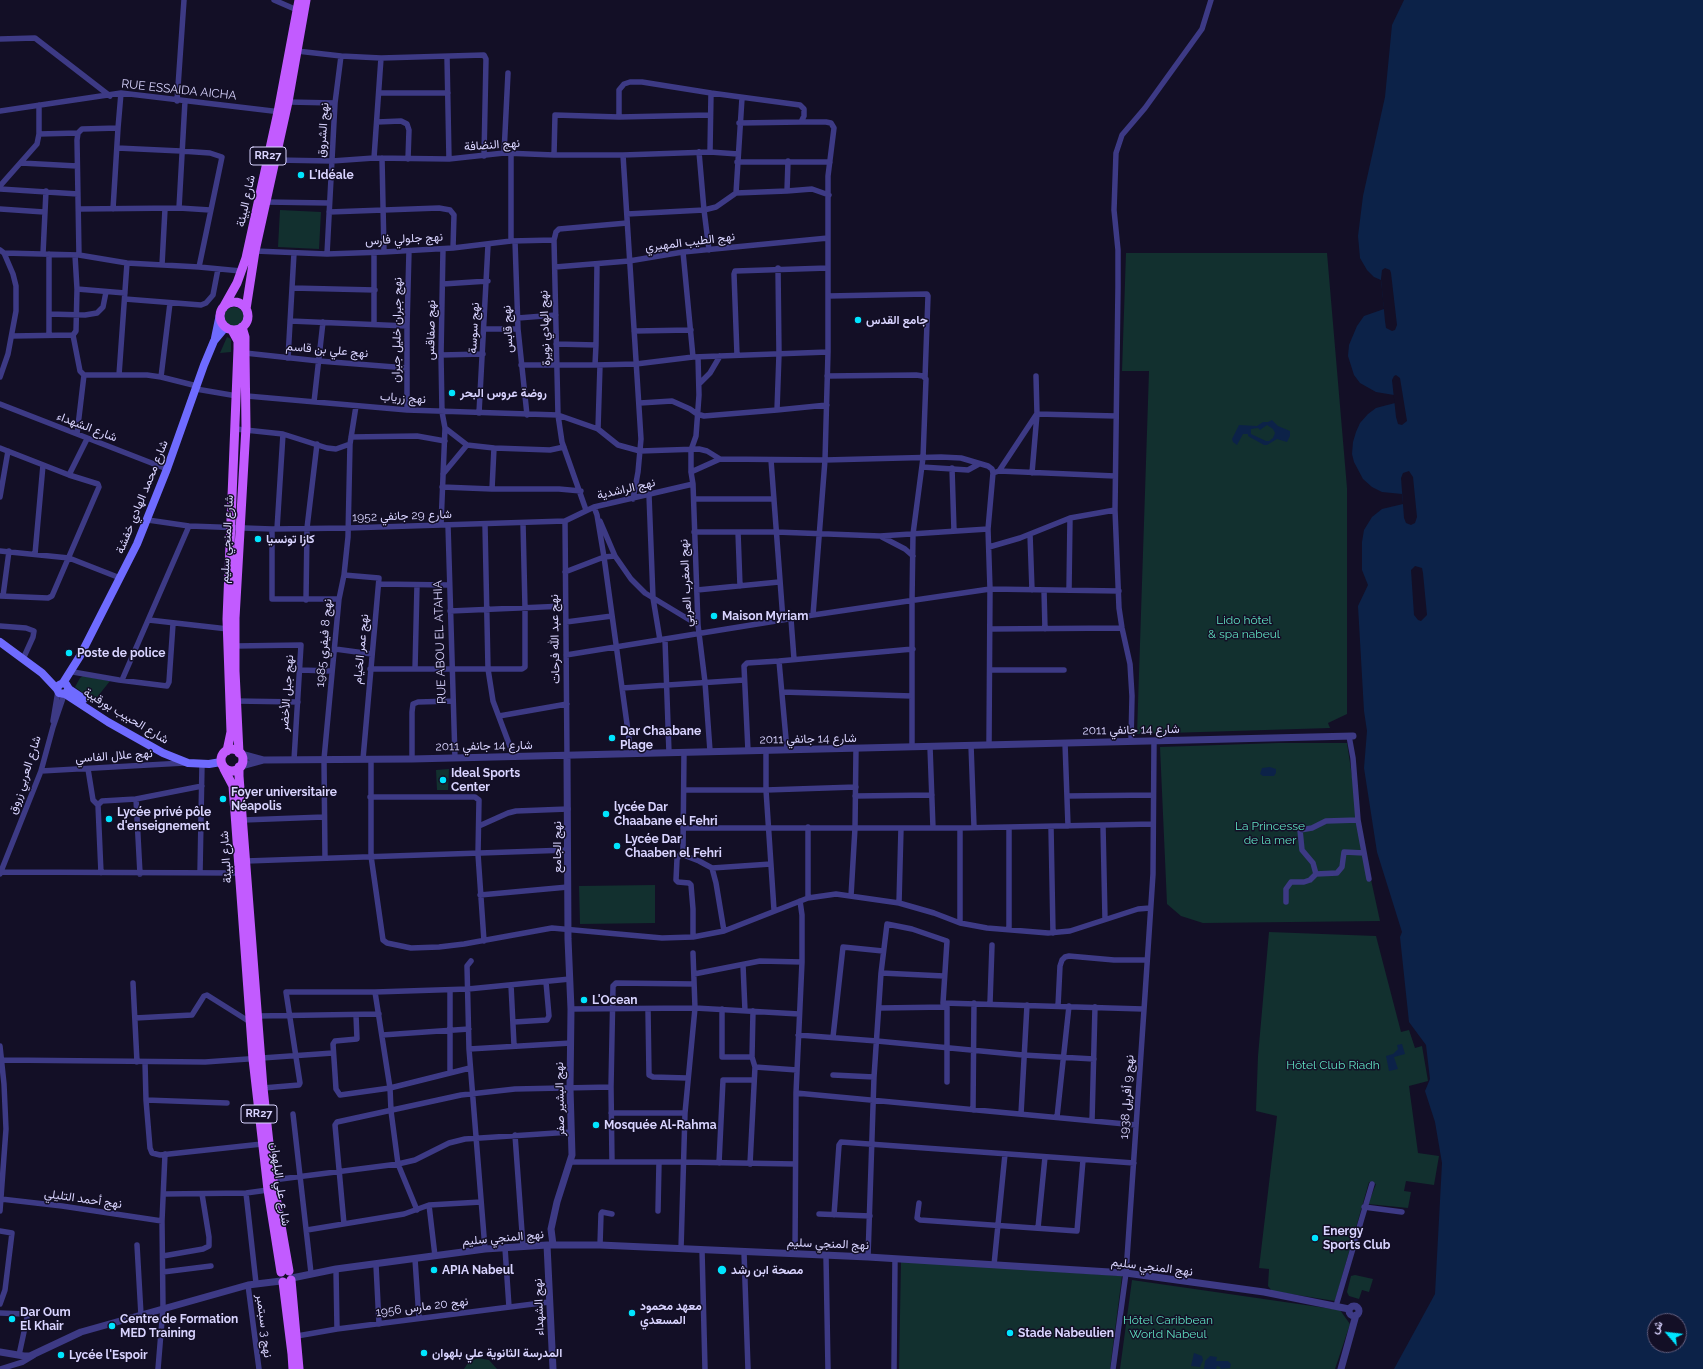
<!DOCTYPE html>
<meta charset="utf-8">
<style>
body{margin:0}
#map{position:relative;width:1703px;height:1369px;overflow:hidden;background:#130f26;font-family:Raleway,Vazirmatn,sans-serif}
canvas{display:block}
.north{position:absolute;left:1647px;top:1313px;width:40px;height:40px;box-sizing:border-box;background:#130f26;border:1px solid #625e7d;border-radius:50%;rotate:298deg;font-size:11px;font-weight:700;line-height:16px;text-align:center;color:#d9d4ff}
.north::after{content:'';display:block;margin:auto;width:14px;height:18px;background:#00e5ff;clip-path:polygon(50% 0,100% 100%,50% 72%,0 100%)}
</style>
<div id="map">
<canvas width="1703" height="1369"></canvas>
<div class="north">ش</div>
</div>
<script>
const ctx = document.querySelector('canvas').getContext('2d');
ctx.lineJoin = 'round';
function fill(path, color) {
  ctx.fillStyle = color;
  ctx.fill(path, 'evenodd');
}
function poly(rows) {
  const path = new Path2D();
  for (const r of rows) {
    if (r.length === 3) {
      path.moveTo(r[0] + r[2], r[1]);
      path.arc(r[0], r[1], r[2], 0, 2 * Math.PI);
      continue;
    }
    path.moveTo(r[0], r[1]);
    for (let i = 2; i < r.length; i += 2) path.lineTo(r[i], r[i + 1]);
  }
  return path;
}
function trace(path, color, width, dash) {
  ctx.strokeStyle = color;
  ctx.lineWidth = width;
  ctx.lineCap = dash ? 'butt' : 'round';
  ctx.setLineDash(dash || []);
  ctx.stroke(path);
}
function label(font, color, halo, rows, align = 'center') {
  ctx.font = font + ' Raleway,Vazirmatn,sans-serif';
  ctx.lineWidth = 3;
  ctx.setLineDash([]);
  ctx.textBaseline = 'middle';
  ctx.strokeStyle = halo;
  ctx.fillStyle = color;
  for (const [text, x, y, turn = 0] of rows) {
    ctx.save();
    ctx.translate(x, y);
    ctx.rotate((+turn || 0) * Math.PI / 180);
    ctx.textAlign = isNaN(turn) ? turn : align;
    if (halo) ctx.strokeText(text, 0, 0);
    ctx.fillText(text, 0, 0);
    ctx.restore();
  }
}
const green = poly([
 [280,210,321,212,319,249,278,247],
 [1126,253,1327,253,1347,488,1347,714,1328,723,1330,728,1137,734,1149,371,1122,371],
 [234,317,10],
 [227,337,231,339,231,352,220,353],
 [83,676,110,681,94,701,75,687,80,678],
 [1278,743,1347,743,1360,829,1380,921,1203,923,1181,916,1167,904,1160,747],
 [449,769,448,790,437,790,436,770],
 [655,885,655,923,580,924,579,886],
 [1269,932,1376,936,1401,1032,1409,1030,1415,1048,1422,1046,1428,1081,1409,1086,1418,1153,1439,1156,1434,1185,1406,1181,1404,1191,1411,1192,1408,1208,1368,1204,1376,1184,1369,1182,1335,1301,1272,1291,1268,1286,1269,1269,1259,1268,1277,1116,1256,1111,1258,1056],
 [901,1261,1122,1276,1110,1369,899,1369],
 [1355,1275,1373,1279,1369,1292,1362,1290,1359,1299,1349,1296,1347,1292,1351,1276],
 [1132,1280,1340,1310,1350,1324,1335,1369,1120,1369],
 [477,1358,489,1360,497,1369,464,1369,468,1363]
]);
const water = poly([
 [1404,0,1703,0,1703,1369,1394,1369,1435,1294,1442,1163,1435,1122,1425,1091,1430,1079,1426,1045,1409,1022,1400,937,1402,932,1377,852,1364,768,1367,731,1364,711,1358,606,1368,585,1362,570,1362,542,1364,530,1372,517,1382,509,1403,504,1402,494,1382,492,1372,487,1363,479,1354,462,1352,454,1353,442,1356,432,1360,423,1368,414,1376,408,1395,403,1394,395,1376,392,1360,383,1354,375,1348,356,1349,345,1357,326,1364,316,1384,309,1381,280,1374,277,1367,270,1360,258,1358,236,1363,196,1385,97,1392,25],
 [1655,1321,1679,1321,1679,1345,1655,1345],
 [1272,420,1278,426,1290,431,1290,436,1287,442,1277,439,1267,445,1264,445,1248,436,1248,434,1243,434,1237,445,1233,442,1232,439,1239,425,1257,426,1263,422,1268,422],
 [1267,425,1273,429,1275,433,1273,438,1269,441,1266,441,1251,434,1251,429,1258,428,1260,430],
 [1270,767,1276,769,1276,773,1274,776,1263,776,1260,774,1262,768],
 [1402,1044,1405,1054,1394,1057,1398,1069,1389,1071,1386,1056,1393,1054,1398,1049,1397,1045],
 [1194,1353,1202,1356,1203,1360,1200,1367,1191,1366],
 [1210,1356,1217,1357,1216,1361,1228,1361,1231,1364,1230,1368,1221,1369,1220,1367,1217,1366,1216,1369,1204,1369,1205,1361]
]);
const pier = poly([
 [1385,268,1390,270,1391,273,1397,325,1395,330,1392,331,1386,328,1385,321,1381,279,1382,270],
 [1396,375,1400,378,1407,421,1402,425,1398,424,1396,417,1392,380,1394,376],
 [1409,471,1413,477,1417,517,1415,523,1411,525,1406,523,1404,518,1401,478,1403,473],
 [1415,566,1422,568,1423,573,1427,615,1421,621,1418,620,1414,615,1411,570]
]);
const minor = poly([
 [274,0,297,10],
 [0,39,35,38,110,96],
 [297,51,341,56,381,58,484,55,486,59,484,156],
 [447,57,449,159],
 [379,93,448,93],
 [711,93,800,105,804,109,804,116,801,122,739,123],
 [177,101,184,0],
 [288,102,335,103],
 [0,111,121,93,281,112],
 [619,117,619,90,624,84,630,82,642,82,711,93,710,152,738,154],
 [377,122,401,121,407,124,409,130,408,159],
 [801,122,826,122,831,123,834,128,828,176,828,352,825,460,813,615],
 [118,128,121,93],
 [39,134,78,133],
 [117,148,181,151,210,153,222,157,199,267],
 [504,153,508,73],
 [511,153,511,241],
 [554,155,555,115,619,117,710,115],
 [623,155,641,439,638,472,633,499],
 [374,158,381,58],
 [382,158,384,252],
 [275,160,332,161,374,158,449,159,504,153,554,155,623,155,710,152],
 [737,162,830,162],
 [21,163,77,166],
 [0,186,37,144,39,134,39,105],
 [0,189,78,194],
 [787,191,812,189,829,195],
 [736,193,787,191,788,161],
 [265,202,329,203],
 [179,208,185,101],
 [0,209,44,212],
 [79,209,179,208,210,210],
 [329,212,439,208,450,210,454,215,453,248],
 [627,214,704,210,699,152],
 [515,241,518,329,527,415],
 [0,250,4,253,13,274,16,286,16,311,8,354,0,377],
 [709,250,704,210,716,207,736,193,742,98],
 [255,251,327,254,384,252,453,248,511,241,554,240],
 [374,252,374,324],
 [683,252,693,357],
 [4,253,79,255,127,263,199,267,241,271],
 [43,254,46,191],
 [49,254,49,335],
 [327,254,335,103,341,56],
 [79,255,77,140,78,133,82,129,118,128,113,209],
 [162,265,165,209],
 [555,267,629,261,683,252,828,238],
 [778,268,779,354,777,410,827,405],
 [443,284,488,281],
 [292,288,375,290],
 [77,289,125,293],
 [828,296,927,294,928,296,925,378],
 [125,299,201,305,206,303,213,295,218,269],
 [49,314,85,315,97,313,103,307,106,292],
 [518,318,556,315],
 [290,321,407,326],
 [485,329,518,329],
 [634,331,691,330],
 [73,335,76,331,77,289,75,255],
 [12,336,73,335,80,371,84,375,147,375,161,377,197,386],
 [556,344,596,345,597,264],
 [245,353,319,361,407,368],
 [441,355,483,354],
 [737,355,734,274,735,271,828,268],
 [698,357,699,395,696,436,691,450,691,472,693,484,698,625,705,682,710,751],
 [288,358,294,253],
 [521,365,595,365,636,364,693,357,828,352],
 [595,365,596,345],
 [119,375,127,263],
 [827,376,916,375,923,376,926,379,923,458,913,534,912,601,912,747],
 [161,377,170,303],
 [699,384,710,373,720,356],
 [196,389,237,396],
 [247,396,407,410,558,415,598,429,618,445,640,451,699,449,707,451,720,459,825,460,941,457,961,458,988,466,992,469,993,473,988,529,990,589,989,745],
 [314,402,323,322],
 [640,403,672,401,690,409,697,414,704,416,777,410],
 [0,404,167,469],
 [407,410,407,326,409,251],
 [479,413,488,245],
 [1037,414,1116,416],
 [445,428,467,445,494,448,492,489],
 [236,429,283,434,327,448,336,449,350,444],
 [598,429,600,365],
 [77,434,84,375],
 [351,437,417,436,445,441],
 [0,448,69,475,98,484,99,487,52,596,48,598,0,596],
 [494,448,550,450,564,447],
 [771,460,783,620],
 [922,467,968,470,979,464],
 [952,468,954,531],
 [999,471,1036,415],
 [691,472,720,459],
 [993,473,999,471,1115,476],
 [1032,473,1037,414,1036,376],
 [443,474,467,445],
 [69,475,87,439],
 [442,487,492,489,559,489,581,491],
 [649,495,653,598,660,640],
 [0,497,8,451],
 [694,499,774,499],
 [594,507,597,515,604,557,631,753],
 [586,510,562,442,558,415,554,240,556,232,559,229,627,223],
 [148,520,189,526,272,529,348,528,565,521,594,507,693,484],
 [565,521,567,756],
 [600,521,615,556,631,579,645,593,698,625],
 [441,525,445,428,442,412,441,355,443,249],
 [448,525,455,758],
 [485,525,488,669,493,701,514,757],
 [272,529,272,599,339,599],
 [277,529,283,434],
 [694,532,776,532,880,536,988,529],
 [738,532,740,586],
 [1030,534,1032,590],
 [882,537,905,549,913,556],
 [989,547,1020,538,1070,518,1115,510],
 [0,551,69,558,120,578],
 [35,554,43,465],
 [565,572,604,557,615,556],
 [344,575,379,578,363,759],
 [379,584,449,585],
 [697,590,779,582],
 [1044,590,1045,629],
 [1069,590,1070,518],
 [3,596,9,551],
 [306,600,307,528,317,444],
 [450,611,565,606],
 [791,619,794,659],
 [149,620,228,629],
 [566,622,612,616],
 [0,626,26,628,34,631,33,637,23,659],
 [990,629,1122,628],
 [665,640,669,753],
 [235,646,301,645,294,760],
 [335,649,372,654],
 [566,655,813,615,990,589,1119,591],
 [779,661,913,649],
 [370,669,522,669,525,667,525,608,523,523],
 [415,669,417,585],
 [300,670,332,671],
 [990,670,1064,670],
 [73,672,119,680,167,686,169,682,173,624],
 [122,680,189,526],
 [622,688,744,680],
 [782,692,912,696],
 [236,701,298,702],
 [499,716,567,704],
 [53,721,58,691],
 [1349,736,1353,758,1358,820,1369,879],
 [1131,741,1132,696,1130,664,1122,628,1119,608,1115,510,1118,287,1118,250,1114,210,1116,153,1122,135,1145,108,1202,29,1211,0],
 [1065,743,1068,826],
 [971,745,974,827],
 [930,747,933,828],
 [748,751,744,666,747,663,779,661,787,750],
 [766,751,766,790,774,910],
 [684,752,683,852,686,856,699,861,712,868,716,883,724,931],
 [371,759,371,856,383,940,387,943,411,948,439,947,464,944,552,928,662,938,693,937,724,931,808,898,836,894,899,903,934,913,960,923,987,928,1048,933,1070,931,1138,909,1150,908],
 [412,759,412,712,413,704,418,702,453,701],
 [88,769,93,800,98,805],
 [41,771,184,763],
 [684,790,766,790,856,787],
 [855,796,932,795],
 [1067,796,1153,795],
 [370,797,475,797,479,800,478,854,484,941],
 [136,799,202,786],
 [243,820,324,817],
 [479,826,508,813,516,811,568,809],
 [1103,826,1105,919],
 [1009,827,1009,929],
 [1051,827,1053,933],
 [683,828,960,828,1153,824],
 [960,828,960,923],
 [683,850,677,859,676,880,678,882,689,883,691,885,693,909,693,937],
 [325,858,324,759,339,599,344,575,348,537,350,444,356,406],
 [246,861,568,850],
 [712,868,771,864],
 [1,872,239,873],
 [101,873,98,805,102,801,136,799,140,874],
 [200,873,202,764],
 [0,874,41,771,53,727,64,695],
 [1316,874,1313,863,1302,850,1300,830,1312,828,1326,821,1358,820],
 [480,895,568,887],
 [851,896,855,828,856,749],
 [808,898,808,827],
 [1286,902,1286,889,1291,882,1304,882,1310,880,1316,874,1337,873,1342,867,1344,852,1364,853],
 [899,903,901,828],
 [471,961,467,966,469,1049,485,1249],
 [743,965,745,1011],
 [881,973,944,976],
 [694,974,760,961,802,962],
 [133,983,137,1062],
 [511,985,514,1045],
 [375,992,390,1088,391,1111,398,1164,417,1210],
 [943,1003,1143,1009],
 [990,1003,992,945],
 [1058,1006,1060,966,1062,960,1065,957,1069,956,1114,960,1146,960],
 [879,1008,947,1007],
 [571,1009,695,1008,799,1014],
 [722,1009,722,1057,752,1057],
 [648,1010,649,1075,653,1077,687,1078],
 [356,1015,357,1039,335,1041,333,1044,336,1089,340,1095,390,1088,470,1068],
 [257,1016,379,1014],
 [135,1018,192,1015,204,996,207,995,250,1022],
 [514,1022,547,1020,549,1016,546,982],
 [382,1035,469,1029],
 [798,1035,877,1041,1023,1055,1094,1059],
 [833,1037,843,947,883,951],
 [0,1046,4,1084,6,1129,0,1211],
 [469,1049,571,1043],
 [3,1060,205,1062,333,1053],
 [145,1062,146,1100,150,1148,152,1153,160,1155,262,1144],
 [755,1067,797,1070],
 [450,1073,450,990],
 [833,1075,874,1077],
 [263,1088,299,1085,300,1083,286,992,375,992,468,989,570,979],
 [796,1093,1136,1125],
 [146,1100,227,1103],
 [973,1110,974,1003],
 [611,1113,685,1113],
 [293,1114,311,1273],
 [1021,1114,1027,1005],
 [1057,1117,1069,1006],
 [1092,1121,1095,1007],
 [515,1135,523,1246],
 [571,1162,683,1162,795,1164],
 [612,1162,611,1087,613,986,616,983,694,984],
 [719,1163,723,1080,754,1080],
 [750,1164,755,1067,752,1057,753,1011],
 [273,1180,398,1164,415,1160,449,1143,465,1139,571,1132],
 [246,1193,256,1283],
 [164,1194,246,1193,268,1190],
 [1,1199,62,1206,162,1221],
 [919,1203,917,1218,920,1220,1077,1231,1083,1160],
 [429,1205,435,1256],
 [1364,1207,1402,1212],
 [658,1211,659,1162],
 [819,1214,870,1216],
 [834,1215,839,1145,841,1142,1134,1163],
 [344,1224,335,1125,337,1122,461,1095,515,1089,611,1087],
 [1038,1228,1045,1157],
 [307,1230,404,1214,429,1205,481,1202],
 [0,1231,12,1233,5,1290,0,1304],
 [137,1245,141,1315],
 [600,1245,601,1214,602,1212,612,1214],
 [505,1248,509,1307],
 [681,1249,685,1113,695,1008,693,953],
 [702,1250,705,1369],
 [744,1252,748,1369],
 [795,1254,796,1093,802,962,802,915,800,901],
 [163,1256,203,1249,209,1246,209,1237,202,1194],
 [826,1256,828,1369],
 [868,1257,874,1077,881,973,887,924,912,929,947,941,943,1003,947,1007,947,1082],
 [415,1259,419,1318],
 [376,1265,379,1324],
 [994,1265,1005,1154],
 [336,1269,337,1329],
 [163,1272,211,1266],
 [248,1285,259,1369],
 [1336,1306,1372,1184],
 [0,1313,26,1314,27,1318,19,1355],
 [297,1336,337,1329,549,1302],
 [0,1369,23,1362,33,1356],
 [158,1369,163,1308,162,1221,165,1154],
 [894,1369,895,1259],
 [1113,1369,1126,1273,1145,995,1153,874,1154,741]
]);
const tertiary = poly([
 [241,754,263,760,412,759,1353,736],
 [241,766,263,760],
 [547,1245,553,1369],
 [553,1245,551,1229,557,1202,572,1155,570,1088,571,1009,568,939,567,756],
 [292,1278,336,1269,485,1249,547,1245,600,1245,868,1257,1126,1273,1264,1292,1349,1309],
 [1354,1311,5],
 [0,1352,24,1356,30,1356,81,1332,248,1285,281,1281],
 [1341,1369,1356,1315]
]);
const secondary = poly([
 [215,338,220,314],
 [0,642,42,673,57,689,59,693,65,694,69,689,66,684,63,683,59,685,57,689],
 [63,683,80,656,137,544,167,469,204,365,214,341,224,329,228,329],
 [69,689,84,699],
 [65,694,108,722,163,753,188,763,209,764,221,762]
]);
const primary = poly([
 [234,316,14],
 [223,308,237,283,246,258,278,112,299,0],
 [246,309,255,251,288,102,306,0],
 [232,760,11],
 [227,751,231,732,227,619,238,349,238,341,232,330],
 [239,753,235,671,235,618,246,427,245,353,245,337,242,327],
 [239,767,239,776,263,1088,273,1180,289,1271],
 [224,769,233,786,253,1059,268,1190,281,1272],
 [291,1280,299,1369],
 [283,1282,292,1354,293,1369]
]);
const markers = [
 [301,175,4,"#00e5ff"],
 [858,320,4,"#00e5ff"],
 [452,393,4,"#00e5ff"],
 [258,539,4,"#00e5ff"],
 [714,616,4,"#00e5ff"],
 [69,653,4,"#00e5ff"],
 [612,738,4,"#00e5ff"],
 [443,780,4,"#00e5ff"],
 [223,799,4,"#00e5ff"],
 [606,814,4,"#00e5ff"],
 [109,819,4,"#00e5ff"],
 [617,846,4,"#00e5ff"],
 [584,1000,4,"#00e5ff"],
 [596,1125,4,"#00e5ff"],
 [1315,1238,4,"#00e5ff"],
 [434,1270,4,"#00e5ff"],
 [722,1270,5,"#00e5ff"],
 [632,1313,4,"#00e5ff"],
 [12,1319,4,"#00e5ff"],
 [112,1326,4,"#00e5ff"],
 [1010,1333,4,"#00e5ff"],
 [424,1353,4,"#00e5ff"],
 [61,1355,4,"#00e5ff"]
];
const shields = [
 [268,156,36],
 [259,1114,36]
];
const shieldNames = [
 ["RR27",268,156],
 ["RR27",259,1114]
];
const streetNames = [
 ["RUE ESSAIDA AICHA",179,90,6],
 ["نهج الشروق",323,130,-86],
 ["نهج النضافة",492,145,-4],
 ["شارع البيئة",246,201,-78],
 ["نهج جلولي فارس",404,239,-3],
 ["نهج الطيب المهيري",690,242,-7],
 ["نهج سوسة",474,328,-87],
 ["نهج الهادي نويرة",545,328,-92],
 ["نهج قابس",508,329,-93],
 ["نهج جبران خليل جبران",397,330,-89],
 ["نهج صفاقس",431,330,-89],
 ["نهج علي بن قاسم",327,350,5],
 ["نهج زرياب",403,398,4],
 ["شارع الشهداء",87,427,21],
 ["نهج الراشدية",626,489,-13],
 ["شارع محمد الهادي خفشة",142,497,-68],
 ["شارع 29 جانفي 1952",402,516,-2],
 ["شارع المنجي سليم",227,539,-87],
 ["نهج المغرب العربي",686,583,-93],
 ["نهج عبد الله فرحات",555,639,-91],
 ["RUE ABOU EL ATAHIA",440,642,-92],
 ["نهج 8 فيفري 1985",324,643,-85],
 ["نهج عمر الخيام",361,649,-84],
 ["نهج جبل الأخضر",287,693,-86],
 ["شارع الحبيب بورقيبة",126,716,31],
 ["شارع 14 جانفي 2011",1131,730,-1],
 ["شارع 14 جانفي 2011",808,739,-1],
 ["شارع 14 جانفي 2011",484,746,-1],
 ["نهج علال الفاسي",114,756,-4],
 ["شارع العربي زروق",25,775,-72],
 ["نهج الجامع",557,847,-90],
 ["شارع البيئة",226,857,-94],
 ["نهج 9 أفريل 1938",1127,1097,-86],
 ["نهج البشير صفر",560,1099,-91],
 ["شارع علي البلهوان",280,1184,82],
 ["نهج أحمد التليلي",83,1199,8],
 ["نهج المنجي سليم",503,1238,-5],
 ["نهج المنجي سليم",828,1244,2],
 ["نهج المنجي سليم",1152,1267,7],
 ["نهج 20 مارس 1956",422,1307,-7],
 ["نهج الشهداء",539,1307,-92],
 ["نهج 3 سبتمبر",264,1326,83]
];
const poiNames = [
 ["L'Idéale",309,175],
 ["جامع القدس",866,320],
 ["روضة عروس البحر",460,393],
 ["كازا تونسيا",266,539],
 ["Maison Myriam",722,616],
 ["Poste de police",77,653],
 ["Dar Chaabane",620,731],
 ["Plage",620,745],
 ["Ideal Sports",451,773],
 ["Center",451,787],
 ["Foyer universitaire",231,792],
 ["Néapolis",231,806],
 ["lycée Dar",614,807],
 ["Chaabane el Fehri",614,821],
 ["Lycée privé pôle",117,812],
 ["d'enseignement",117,826],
 ["Lycée Dar",625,839],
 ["Chaaben el Fehri",625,853],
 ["L'Ocean",592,1000],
 ["Mosquée Al-Rahma",604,1125],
 ["Energy",1323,1231],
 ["Sports Club",1323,1245],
 ["APIA Nabeul",442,1270],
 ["مصحة ابن رشد",731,1270],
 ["معهد محمود",640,1306],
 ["المسعدي",640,1320],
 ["Dar Oum",20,1312],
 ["El Khair",20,1326],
 ["Centre de Formation",120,1319],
 ["MED Training",120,1333],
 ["Stade Nabeulien",1018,1333],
 ["المدرسة الثانوية علي بلهوان",432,1353],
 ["Lycée l'Espoir",69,1355]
];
const parkNames = [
 ["Lido hôtel",1244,620],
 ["& spa nabeul",1244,634],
 ["La Princesse",1270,826],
 ["de la mer",1270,840],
 ["Hôtel Club Riadh",1333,1065],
 ["Hôtel Caribbean",1168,1320],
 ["World Nabeul",1168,1334]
];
fill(green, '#12302f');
fill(water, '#0c2248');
fill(pier, '#130f26');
trace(minor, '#3d3a85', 5.5);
trace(tertiary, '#3d3a85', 7);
trace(secondary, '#6f6bff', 8);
trace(primary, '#c25bff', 9);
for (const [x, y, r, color] of markers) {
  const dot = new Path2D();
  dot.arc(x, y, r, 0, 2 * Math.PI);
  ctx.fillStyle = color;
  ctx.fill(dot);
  trace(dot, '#130f26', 1.5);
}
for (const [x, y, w] of shields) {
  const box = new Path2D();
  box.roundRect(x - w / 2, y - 9, w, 18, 3);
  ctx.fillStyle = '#130f26';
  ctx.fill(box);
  trace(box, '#d9d4ff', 1);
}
label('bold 11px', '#d9d4ff', null, shieldNames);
label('12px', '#d9d4ff', '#130f26', streetNames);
label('bold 12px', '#d9d4ff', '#130f26', poiNames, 'left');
label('12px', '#5fe0c0', '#130f26', parkNames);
</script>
